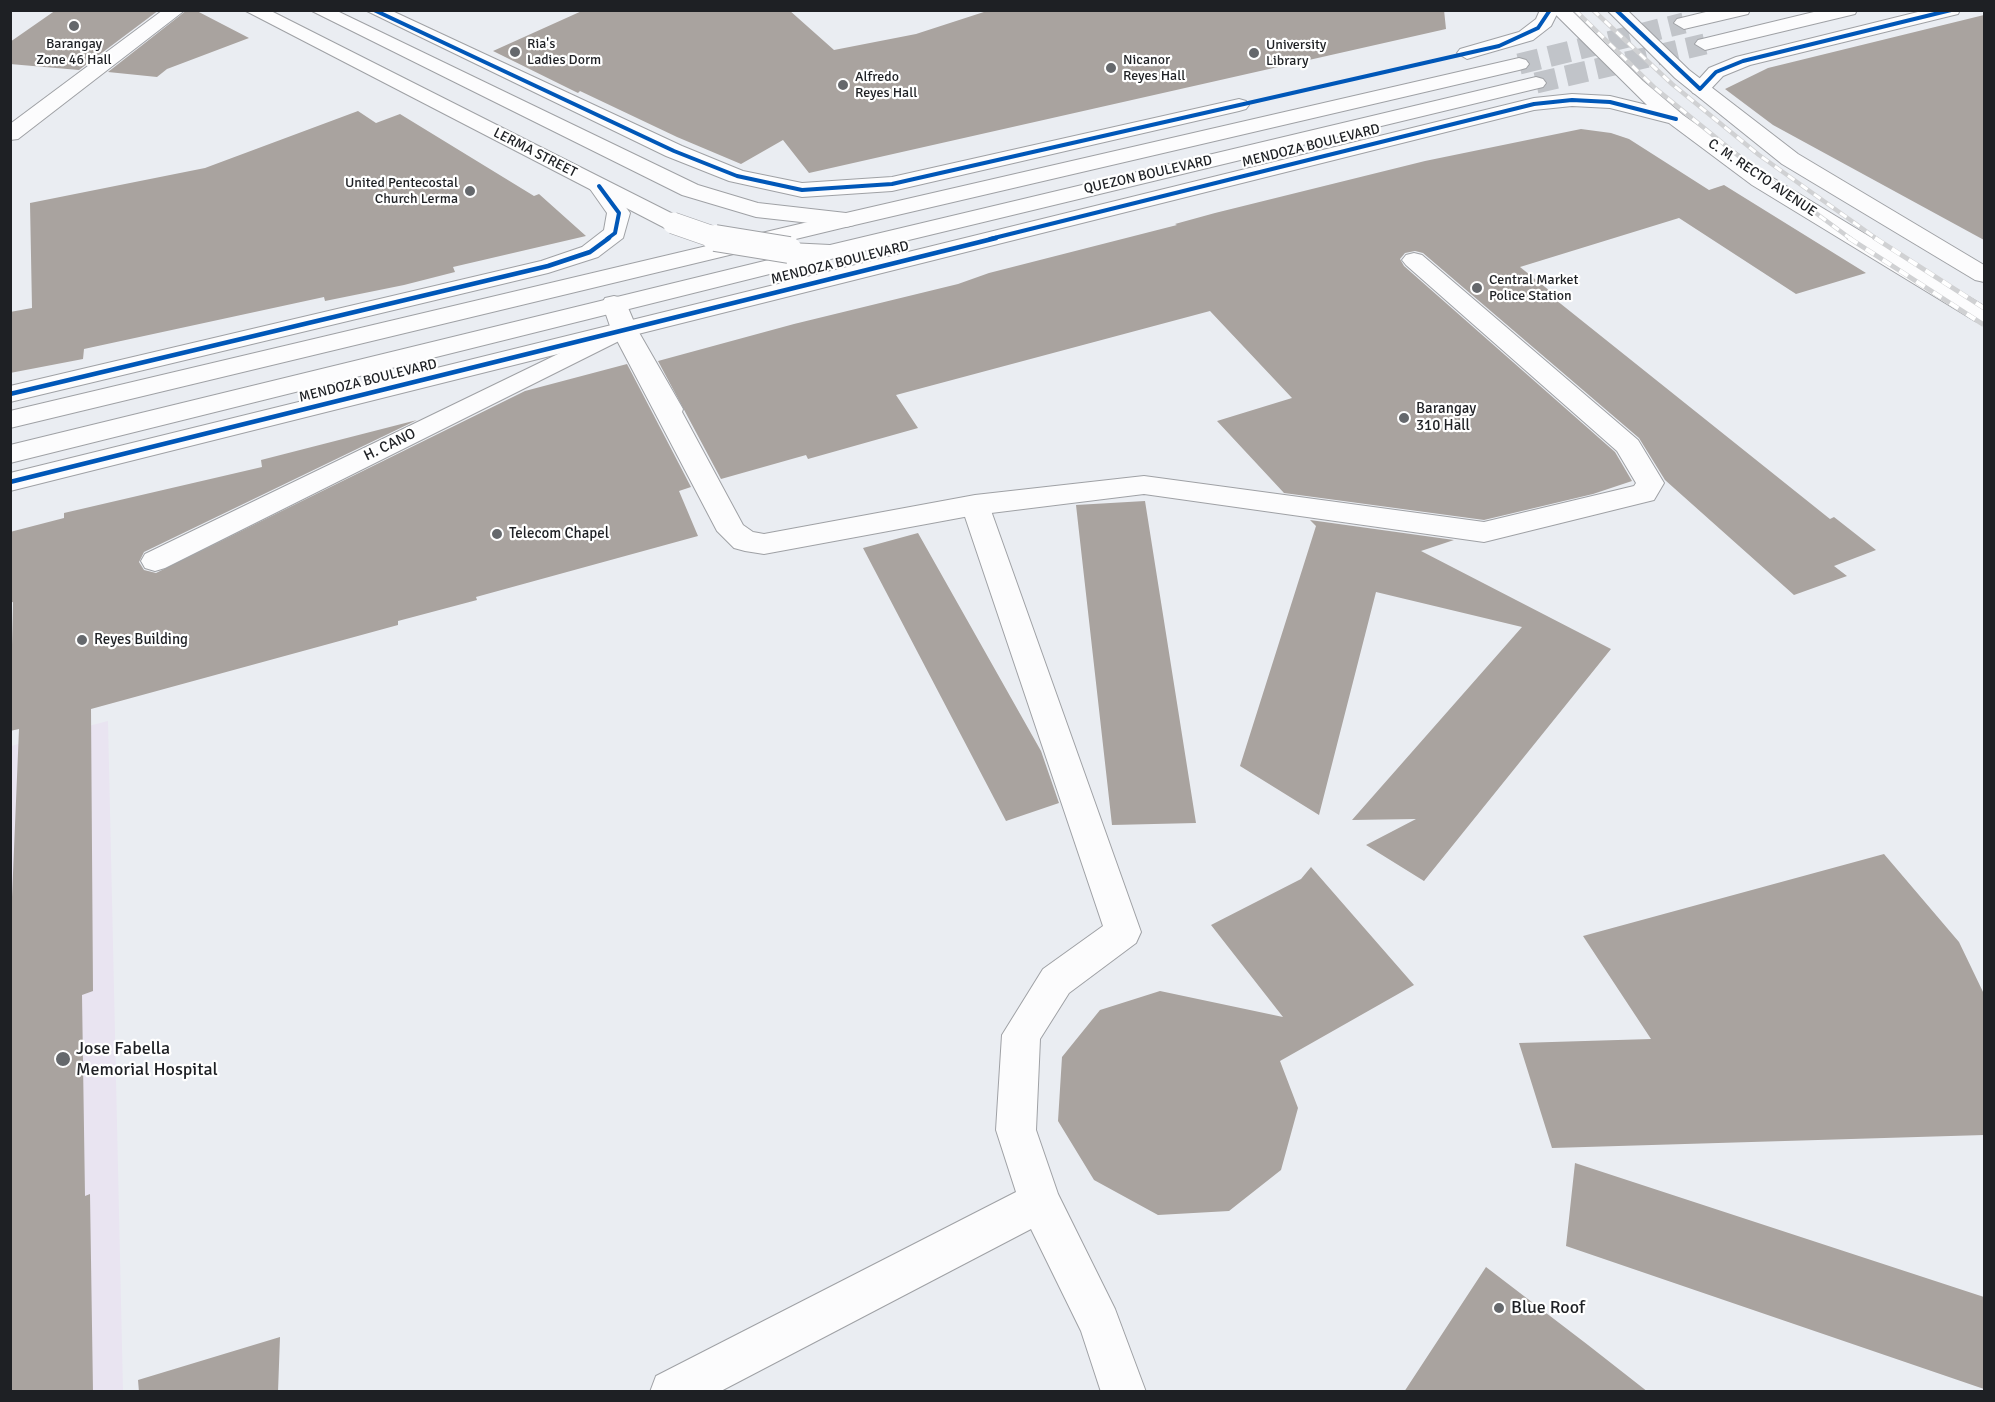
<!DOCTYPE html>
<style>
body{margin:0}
#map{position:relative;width:1995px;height:1402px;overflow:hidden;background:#eaedf2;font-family:Signika,sans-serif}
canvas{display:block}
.frame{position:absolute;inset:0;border:12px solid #1e2024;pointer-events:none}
</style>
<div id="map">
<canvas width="1995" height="1402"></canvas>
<div class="frame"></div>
</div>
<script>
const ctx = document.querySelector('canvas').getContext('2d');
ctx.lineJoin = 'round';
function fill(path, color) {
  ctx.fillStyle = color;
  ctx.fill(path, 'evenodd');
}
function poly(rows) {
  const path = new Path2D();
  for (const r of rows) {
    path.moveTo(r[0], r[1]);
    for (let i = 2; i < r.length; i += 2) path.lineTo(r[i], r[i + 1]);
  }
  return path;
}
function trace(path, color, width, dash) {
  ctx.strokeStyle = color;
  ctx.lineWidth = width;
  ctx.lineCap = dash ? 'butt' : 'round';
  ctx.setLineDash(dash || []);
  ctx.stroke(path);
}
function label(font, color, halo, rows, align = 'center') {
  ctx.font = font + ' Signika,sans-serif';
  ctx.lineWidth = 4.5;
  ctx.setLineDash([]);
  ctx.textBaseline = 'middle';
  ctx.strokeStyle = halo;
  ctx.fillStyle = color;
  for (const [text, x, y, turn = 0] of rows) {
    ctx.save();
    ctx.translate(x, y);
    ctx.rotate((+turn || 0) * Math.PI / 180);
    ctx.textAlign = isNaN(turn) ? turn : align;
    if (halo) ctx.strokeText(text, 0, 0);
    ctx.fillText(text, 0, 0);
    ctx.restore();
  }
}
const medical = poly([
 [108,721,123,1391,11,1392,11,746]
]);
const building = poly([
 [56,10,159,10,79,70,10,64,10,42],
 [187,10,195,10,249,38,167,69,157,77,108,72],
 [584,10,789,10,834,50,916,34,990,10,1444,10,1446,29,809,173,783,140,741,164,677,137,580,91,578,93,493,51],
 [1984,15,1984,240,1773,125,1725,89,1768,68],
 [358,111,376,123,400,114,534,196,539,194,586,236,453,267,455,272,404,285,325,301,324,297,84,349,83,359,10,373,10,312,32,308,30,203,205,168],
 [1581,129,1611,133,1629,139,1709,190,1724,185,1866,273,1796,294,1679,218,1520,267,1560,299,1556,300,1830,519,1834,517,1876,550,1834,566,1847,576,1794,595,1665,480,1639,438,1423,253,1415,251,1405,253,1400,259,1404,266,1615,452,1632,481,1593,494,1484,520,1284,493,1217,421,1292,398,1210,311,896,395,918,428,808,459,806,455,721,479,658,361,794,324,958,284,989,273,1177,225,1175,224,1215,213,1425,161],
 [627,364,691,487,679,491,698,536,476,597,477,600,398,621,398,625,91,709,93,991,82,995,85,1196,90,1194,93,1392,10,1392,10,945,19,729,10,731,13,602,10,603,10,532,64,518,64,513,262,467,261,460,417,420,144,552,139,562,144,570,156,573,525,391],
 [1145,501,1196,823,1112,825,1076,505],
 [1310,520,1454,540,1421,551,1611,649,1424,881,1366,845,1416,819,1352,820,1522,627,1376,592,1319,815,1240,766,1316,526],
 [918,533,1041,751,1059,803,1006,821,863,548],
 [1884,854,1959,942,1984,994,1984,1135,1552,1148,1519,1043,1651,1039,1583,936],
 [1311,867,1414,985,1280,1061,1298,1108,1281,1170,1229,1211,1158,1215,1094,1180,1058,1121,1062,1057,1100,1010,1160,991,1283,1017,1211,925,1301,879],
 [1575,1163,1984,1297,1984,1389,1566,1246],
 [1486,1267,1588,1345,1648,1392,1404,1392],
 [280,1337,278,1392,139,1392,138,1380]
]);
const primaryTunnel = poly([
 [1519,64,1684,23],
 [1536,83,1705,44]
]);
const service = poly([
 [624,322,633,324,636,329,633,334,165,568,155,571,145,568,141,561,145,554,624,322],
 [975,496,985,499,989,505,1141,932,1136,943,1069,993,1040,1039,1036,1130,1058,1194,1115,1309,1146,1392,1101,1392,1081,1331,1031,1229,719,1392,650,1392,656,1376,1016,1192,996,1130,1002,1035,1043,969,1103,926,961,505,965,499,975,496]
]);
const minor = poly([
 [163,10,185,10,18,139,10,140,10,124,163,10],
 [1414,253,1422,255,1638,440,1664,483,1654,500,1484,542,1144,494,975,515,764,554,745,551,734,548,717,531,611,329,602,303,605,298,614,296,623,298,626,303,637,329,683,409,682,412,743,525,753,532,764,534,975,495,1144,476,1484,522,1634,486,1636,483,1617,451,1406,265,1402,260,1406,255,1414,253]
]);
const secondary = poly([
 [1551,10,1571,10,1643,81,1683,115,1768,175,1984,306,1984,323,1975,321,1752,185,1669,123,1610,108,1572,106,1534,110,10,491,10,473,1534,98,1572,94,1610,96,1647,105,1551,10],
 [1607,10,1627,10,1689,70,1798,154,1984,265,1984,282,1975,280,1782,164,1675,78,1607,10],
 [599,179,607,181,630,213,623,238,598,257,548,273,10,402,10,386,541,261,582,247,604,230,607,213,588,186,591,181,599,179],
 [846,213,854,215,858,220,854,225,10,428,10,411,846,213],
 [830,245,838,247,842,252,838,257,10,463,10,445,830,245]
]);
const primary = poly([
 [244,10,269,10,681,218,685,223,681,228,665,228,244,10],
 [310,10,335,10,698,185,758,203,846,213,1519,58,1526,60,1529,64,1526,68,1519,70,846,227,756,217,682,195,310,10],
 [365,10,390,10,682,146,743,171,802,183,892,177,1239,99,1246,101,1249,105,1246,109,1239,111,892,191,802,197,729,181,666,156,365,10],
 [1540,10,1559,10,1551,26,1533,40,1467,59,1457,53,1460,49,1519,32,1536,19,1540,10],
 [1714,10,1750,10,1748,14,1684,29,1674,23,1677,19,1714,10],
 [1822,10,1857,10,1855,14,1705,50,1695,44,1698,40,1822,10],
 [1926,10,1960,10,1958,14,1750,65,1723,76,1707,93,1700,95,1693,93,1690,89,1709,68,1736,57,1926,10],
 [1536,77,1543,79,1546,83,1543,87,830,259,789,257,781,255,777,250,781,245,789,243,830,245,1536,77]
]);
const railFar1 = poly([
 [1575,10,1655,88,1741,158,1851,239],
 [1593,10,1672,84,1759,155,1877,239]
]);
const rail = poly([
 [1849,238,1984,325],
 [1875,238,1984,308]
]);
const primaryBridgeFar1 = poly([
 [673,223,719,239]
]);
const primaryBridge = poly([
 [715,238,789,250]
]);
const cyclewayFar1 = poly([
 [374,10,674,151,737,176,802,190,892,184,1499,46,1538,28,1550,10],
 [1616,10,1700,89,1716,72,1743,61,1951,10],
 [599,186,619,213,615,233,607,239],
 [990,239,1534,104,1572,100,1610,102,1676,119]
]);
const cycleway = poly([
 [10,394,548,266,590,252,609,238],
 [10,482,996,238]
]);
const markers = [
 [74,26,6,"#65686c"],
 [515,52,6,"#65686c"],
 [1254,53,6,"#65686c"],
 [1111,68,6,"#65686c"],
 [843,85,6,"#65686c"],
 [470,191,6,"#65686c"],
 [1477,288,6,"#65686c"],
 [1404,418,6,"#65686c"],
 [497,534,6,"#65686c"],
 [82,640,6,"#65686c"],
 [63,1059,8,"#65686c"],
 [1499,1308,6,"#65686c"]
];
const farPoinames = [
 ["Barangay",74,44,"center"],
 ["Zone 46 Hall",74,60,"center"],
 ["Ria's",527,44],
 ["Ladies Dorm",527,60],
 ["University",1266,45],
 ["Library",1266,61],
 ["Nicanor",1123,60],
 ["Reyes Hall",1123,76],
 ["Alfredo",855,77],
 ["Reyes Hall",855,93],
 ["United Pentecostal",458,183,"right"],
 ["Church Lerma",458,199,"right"],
 ["Central Market",1489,280],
 ["Police Station",1489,296]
];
const farStreetnames = [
 ["MENDOZA BOULEVARD",1311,146,-14],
 ["LERMA STREET",535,153,27],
 ["QUEZON BOULEVARD",1148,175,-13],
 ["C. M. RECTO AVENUE",1762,178,34],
 ["MENDOZA BOULEVARD",840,263,-14],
 ["MENDOZA BOULEVARD",368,381,-14]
];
const poiNames = [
 ["Barangay",1416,409],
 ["310 Hall",1416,426],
 ["Telecom Chapel",509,534],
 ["Reyes Building",94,640]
];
const streetNames = [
 ["H. CANO",390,445,-26]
];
const nearPoinames = [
 ["Jose Fabella",76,1049],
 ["Memorial Hospital",76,1070],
 ["Blue Roof",1511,1308]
];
fill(medical, '#e9e4f1');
fill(building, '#a9a39f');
trace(primaryTunnel, '#c1c4c9', 21, [21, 10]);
trace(service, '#9fa1a5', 2);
trace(minor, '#9fa1a5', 2);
trace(secondary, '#9fa1a5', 2);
trace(primary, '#9fa1a5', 2);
fill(service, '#fcfcfd');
fill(minor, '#fcfcfd');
fill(secondary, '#fcfcfd');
fill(primary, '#fcfcfd');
trace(railFar1, '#d0d1d3', 4.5);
trace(rail, '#d0d1d3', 5);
trace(railFar1, '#fff', 3, [8]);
trace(rail, '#fff', 4, [10]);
trace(primaryBridgeFar1, '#9fa1a5', 22, []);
trace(primaryBridge, '#9fa1a5', 28, []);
trace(primaryBridgeFar1, '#fcfcfd', 21);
trace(primaryBridge, '#fcfcfd', 26);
trace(cyclewayFar1, '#0057b8', 4);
trace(cycleway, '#0057b8', 4.5);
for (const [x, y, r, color] of markers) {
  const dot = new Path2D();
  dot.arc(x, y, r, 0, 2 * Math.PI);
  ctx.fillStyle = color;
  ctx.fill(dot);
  trace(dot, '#fff', 2);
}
label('14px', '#1e2024', '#fff', farPoinames, 'left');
label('14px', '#1e2024', '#fff', farStreetnames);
label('15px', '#1e2024', '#fff', poiNames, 'left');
label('15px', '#1e2024', '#fff', streetNames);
label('18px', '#1e2024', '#fff', nearPoinames, 'left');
</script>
